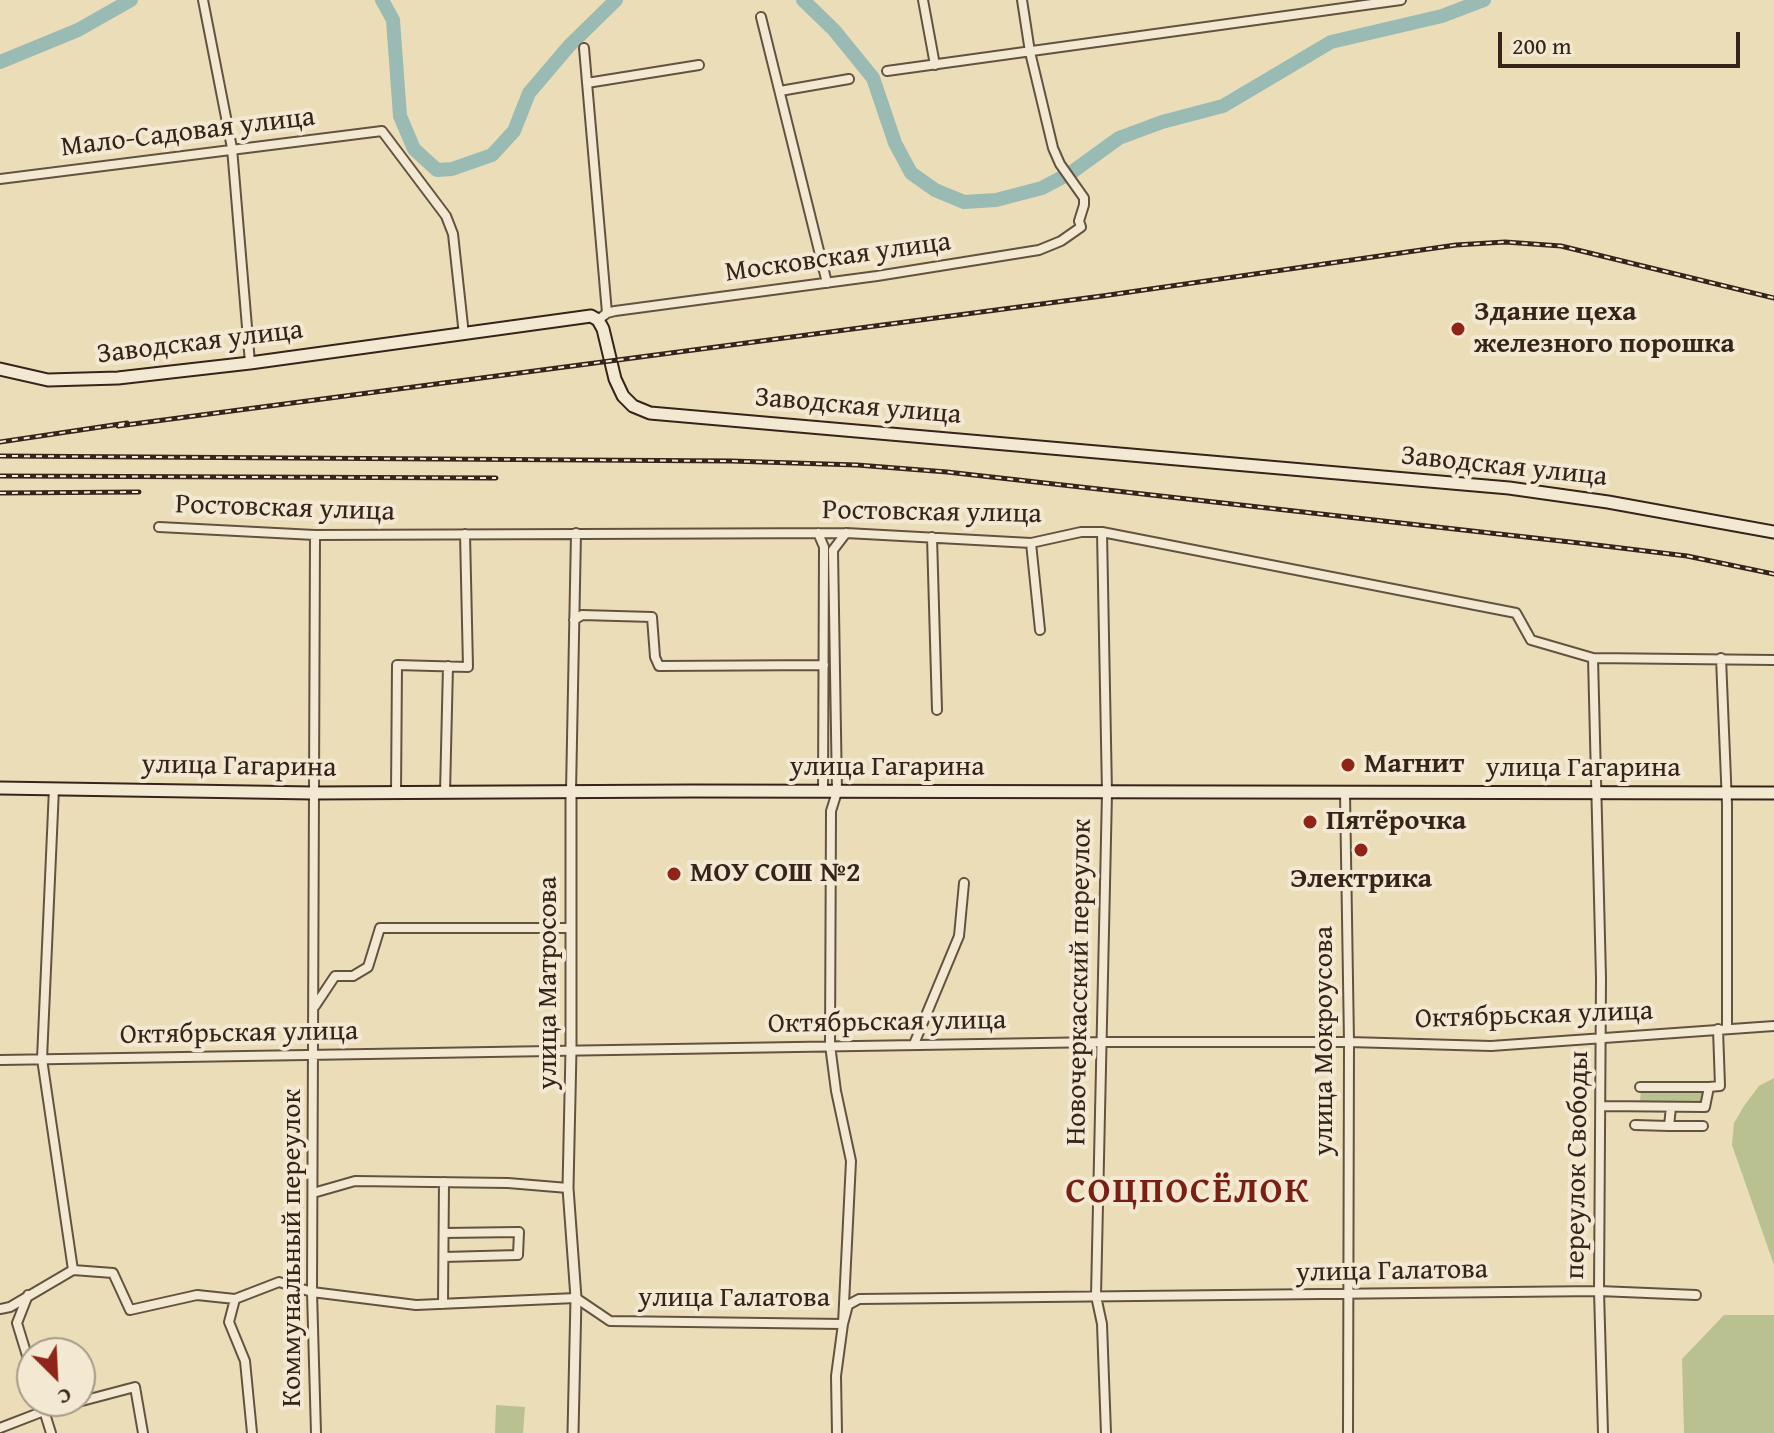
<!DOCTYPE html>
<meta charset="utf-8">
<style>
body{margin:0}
#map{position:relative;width:1774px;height:1433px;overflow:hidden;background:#ecddb9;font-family:"Gentium Book Plus",serif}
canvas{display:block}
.north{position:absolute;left:16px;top:1337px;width:80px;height:80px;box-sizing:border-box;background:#f3e9d2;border:2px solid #a79a88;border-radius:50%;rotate:156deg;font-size:22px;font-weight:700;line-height:32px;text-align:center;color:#362319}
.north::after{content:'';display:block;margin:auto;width:28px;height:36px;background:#8f2418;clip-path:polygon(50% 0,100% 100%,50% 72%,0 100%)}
.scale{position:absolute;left:1498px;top:32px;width:242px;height:36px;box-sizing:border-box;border:4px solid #362319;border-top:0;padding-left:10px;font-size:24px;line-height:28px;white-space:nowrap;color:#362319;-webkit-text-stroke:6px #f3e9d2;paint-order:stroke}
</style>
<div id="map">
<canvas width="1774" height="1433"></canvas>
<div class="north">С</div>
<div class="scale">200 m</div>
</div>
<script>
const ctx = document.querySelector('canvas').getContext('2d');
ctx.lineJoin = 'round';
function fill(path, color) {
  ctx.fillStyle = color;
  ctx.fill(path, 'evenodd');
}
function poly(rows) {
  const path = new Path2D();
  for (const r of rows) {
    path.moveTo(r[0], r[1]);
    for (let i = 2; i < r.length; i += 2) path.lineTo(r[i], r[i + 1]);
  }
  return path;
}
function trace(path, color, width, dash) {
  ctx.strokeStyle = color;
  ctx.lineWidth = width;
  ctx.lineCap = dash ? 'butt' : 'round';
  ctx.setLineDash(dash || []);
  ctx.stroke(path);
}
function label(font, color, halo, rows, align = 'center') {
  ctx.font = font + ' "Gentium Book Plus",serif';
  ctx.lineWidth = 8;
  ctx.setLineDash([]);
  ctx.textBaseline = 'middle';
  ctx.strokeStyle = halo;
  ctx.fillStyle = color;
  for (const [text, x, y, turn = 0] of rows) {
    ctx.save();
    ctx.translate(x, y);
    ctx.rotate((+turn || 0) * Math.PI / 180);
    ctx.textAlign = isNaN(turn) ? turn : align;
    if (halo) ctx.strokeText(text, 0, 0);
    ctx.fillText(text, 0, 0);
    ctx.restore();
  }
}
const green = poly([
 [1774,1078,1774,1265,1732,1145,1734,1123,1744,1106,1759,1086],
 [1641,1089,1706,1091,1704,1105,1640,1102],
 [1724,1315,1774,1315,1774,1433,1684,1433,1682,1359],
 [496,1405,525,1407,523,1433,495,1433]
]);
const river = poly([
 [382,0,393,20,400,116,414,149,437,170,452,169,492,155,514,131,529,93,569,46,616,0],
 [803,0,834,30,873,78,895,143,911,173,935,190,964,202,996,200,1042,188,1072,172,1119,138,1162,122,1223,106,1331,42,1442,16,1484,0],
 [0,62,78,30,131,0]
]);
const minor = poly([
 [203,0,232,148,250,363],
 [923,0,935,65],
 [761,17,827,283],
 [584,48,607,313],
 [887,71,1401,0],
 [587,83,699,65],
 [780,91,849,79],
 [0,179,382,131,446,216,453,234,464,335],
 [598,320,607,313,615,311,877,276,1039,250,1061,241,1081,227,1079,221,1084,205,1084,198,1060,164,1053,148,1030,52,1022,0],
 [159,527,315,535,846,533,1031,543,1081,532,1102,532,1516,613,1531,640,1593,658,1774,660],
 [1102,532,1107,793,1096,1296,1102,1324,1106,1433],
 [818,533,824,547,823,792],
 [315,535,312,1292,316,1433],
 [932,537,937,710],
 [1031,543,1040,630],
 [574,620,582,615,652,617,655,657,659,666,824,665],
 [1593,658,1601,978,1599,1291,1603,1433],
 [1721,658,1727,804,1727,1029],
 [54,788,42,1059,73,1270],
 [571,792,576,533],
 [396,793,397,665,468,667,465,534],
 [445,793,448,666],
 [1345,793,1349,1042,1348,1433],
 [315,1006,335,976,353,976,368,967,380,928,571,928],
 [914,1044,959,936,964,883],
 [0,1060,1102,1042,1349,1042,1491,1046,1774,1026],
 [1640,1087,1709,1087],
 [1601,1106,1705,1107,1709,1087,1720,1086,1718,1029],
 [1635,1125,1669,1126,1671,1107],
 [1669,1126,1703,1126],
 [313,1193,355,1181,508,1183,568,1188],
 [444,1257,518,1255,519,1232,444,1233],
 [28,1295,17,1323,32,1372],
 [235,1299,229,1322,245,1361,252,1433],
 [443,1304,444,1182],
 [0,1309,10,1307,73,1270,113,1273,130,1310,197,1295,235,1299,279,1282,312,1292,416,1305,576,1298,610,1321,843,1324,848,1305,859,1299,1599,1291,1696,1295],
 [41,1401,51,1433],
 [0,1428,44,1411,135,1387,143,1433],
 [837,1433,836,1376,843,1324,851,1161,836,1091,830,1045,831,811,837,792,833,550,846,533]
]);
const tertiary = poly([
 [571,792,571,1050,568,1188,576,1298,573,1433]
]);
const secondary = poly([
 [0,369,48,380,118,378,250,363,591,316,598,320,603,329,615,379,623,396,633,406,650,413,1509,488,1608,502,1774,532],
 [0,788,313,793,692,791,1774,793]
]);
const rail = poly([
 [118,426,1102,296,1456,245,1505,242,1561,246,1774,298],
 [0,442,127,423],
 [0,456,731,461,857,465,947,472,1588,544,1687,556,1774,574],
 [0,476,496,478],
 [0,493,139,492]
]);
const markers = [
 [1458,329,8,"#8f2418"],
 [1348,765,8,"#8f2418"],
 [1310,822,8,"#8f2418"],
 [1361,850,8,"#8f2418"],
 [674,874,8,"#8f2418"]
];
const streetNames = [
 ["Мало-Садовая улица",188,133,-7],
 ["Московская улица",838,258,-8],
 ["Заводская улица",200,343,-7],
 ["Заводская улица",858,407,5],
 ["Заводская улица",1504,467,6],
 ["Ростовская улица",285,509,2],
 ["Ростовская улица",932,513,1],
 ["улица Гагарина",239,767,1],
 ["улица Гагарина",887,768],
 ["улица Гагарина",1583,769],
 ["Новочеркасский переулок",1080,982,-89],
 ["улица Матросова",549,983,-90],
 ["Октябрьская улица",1534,1016,-2],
 ["Октябрьская улица",887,1023,-1],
 ["Октябрьская улица",239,1034,-1],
 ["улица Мокроусова",1325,1041,-90],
 ["переулок Свободы",1578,1165,-89],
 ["Коммунальный переулок",293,1248,-90],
 ["улица Галатова",1392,1272,-1],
 ["улица Галатова",734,1299]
];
const poiNames = [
 ["Здание цеха",1474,313],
 ["железного порошка",1474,345],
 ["Магнит",1364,765],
 ["Пятёрочка",1326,822],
 ["МОУ СОШ №2",690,874],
 ["Электрика",1361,880,"center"]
];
const districtNames = [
 ["СОЦПОСЁЛОК",1188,1193]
];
fill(green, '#b8c18f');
trace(river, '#99bbb4', 14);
trace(minor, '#645241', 12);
trace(tertiary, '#645241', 13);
trace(secondary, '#362319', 15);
trace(minor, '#f3e9d2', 8);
trace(tertiary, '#f3e9d2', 9);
trace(secondary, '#f3e9d2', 11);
trace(rail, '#362319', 5);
trace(rail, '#f3e9d2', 2, [6]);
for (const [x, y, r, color] of markers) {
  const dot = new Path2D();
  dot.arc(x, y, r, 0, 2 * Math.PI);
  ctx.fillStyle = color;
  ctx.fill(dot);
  trace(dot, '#f3e9d2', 3);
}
label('28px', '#362319', '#f3e9d2', streetNames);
label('bold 28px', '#362319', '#f3e9d2', poiNames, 'left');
ctx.letterSpacing = '2px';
label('bold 36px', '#7a1f14', '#f3e9d2', districtNames);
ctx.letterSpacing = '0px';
</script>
